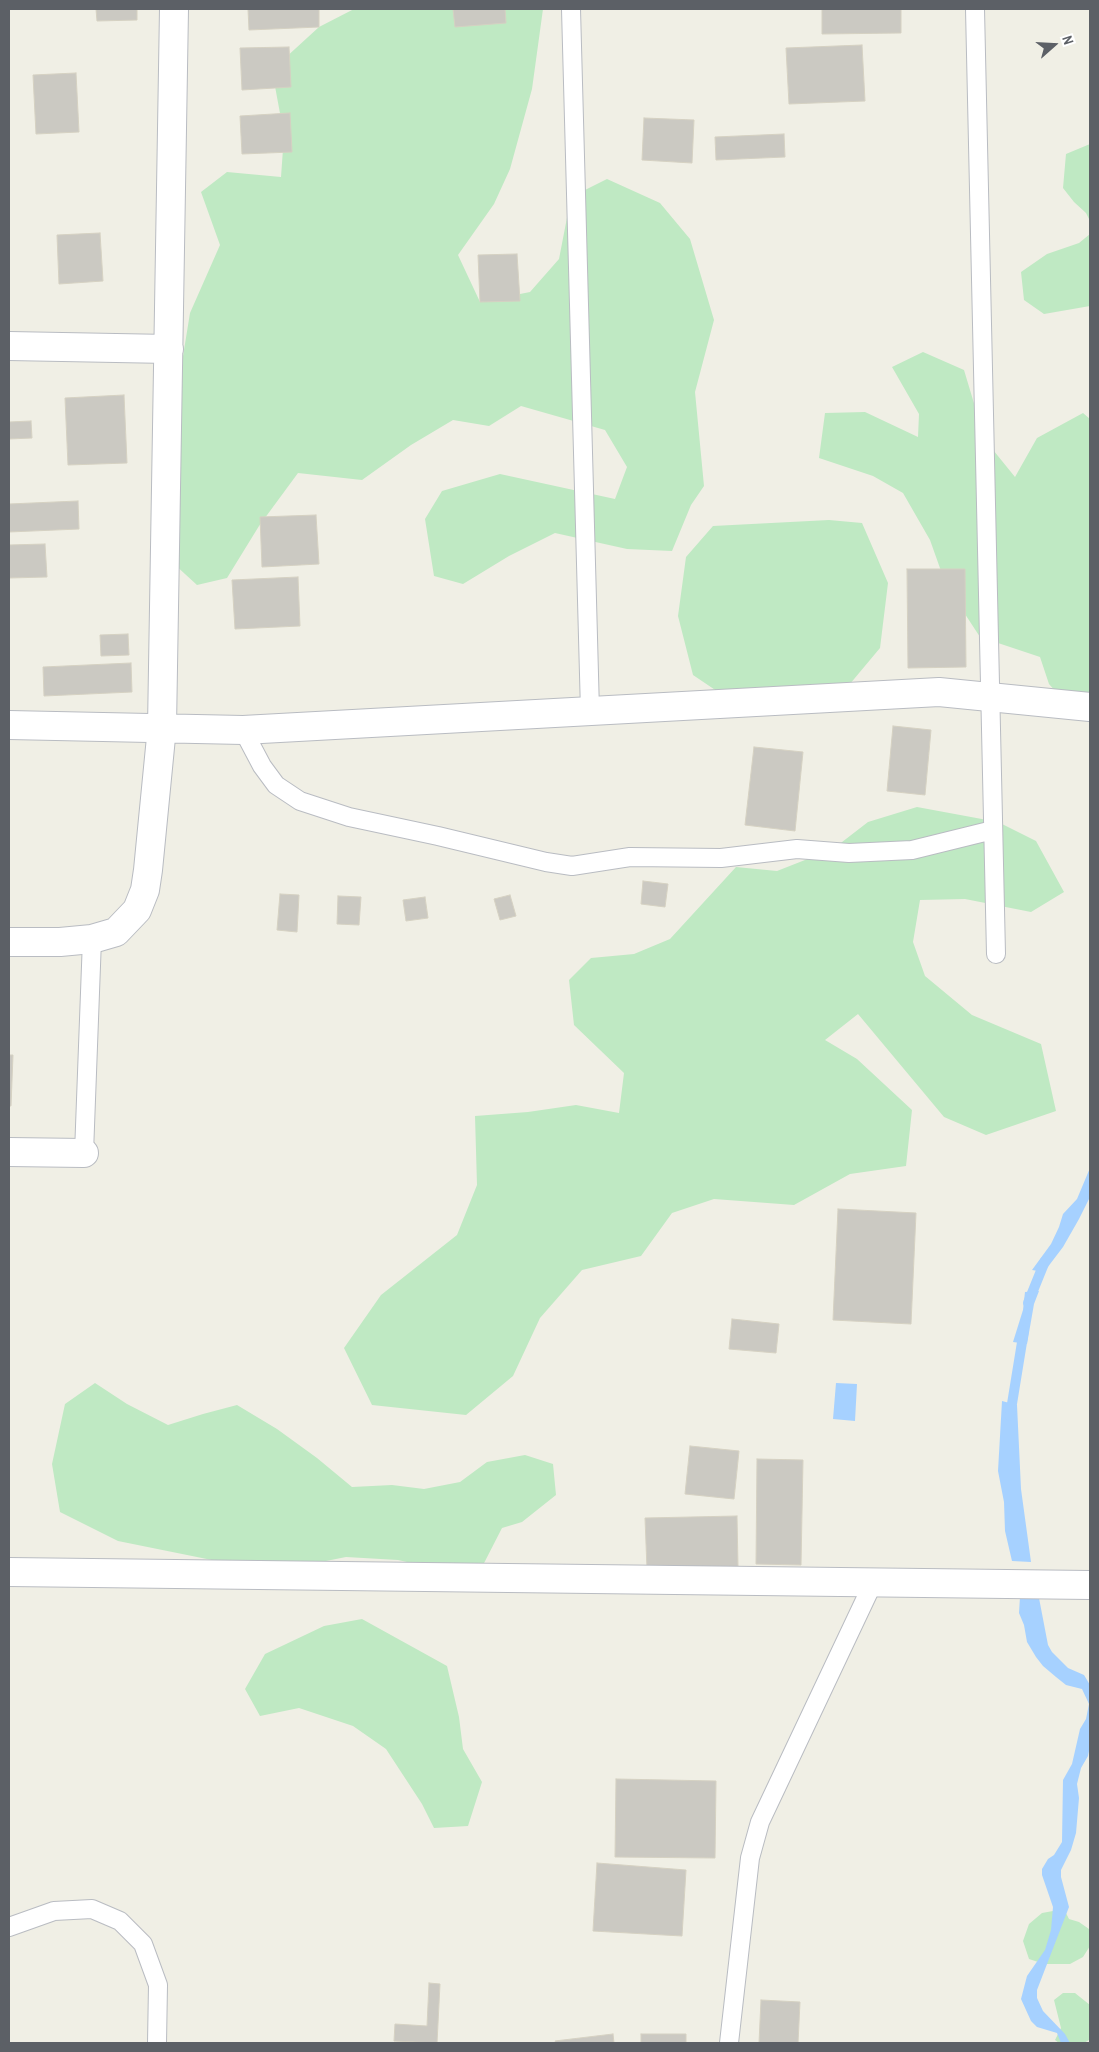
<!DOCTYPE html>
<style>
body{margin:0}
#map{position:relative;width:1099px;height:2052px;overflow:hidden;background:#f0efe5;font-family:"Archivo Narrow",sans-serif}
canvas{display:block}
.frame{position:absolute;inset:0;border:10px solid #5c6066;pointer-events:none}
.north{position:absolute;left:1029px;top:20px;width:50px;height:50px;-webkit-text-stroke:4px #fff;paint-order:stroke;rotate:71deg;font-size:14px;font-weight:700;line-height:20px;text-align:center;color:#5c6066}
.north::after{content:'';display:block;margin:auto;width:18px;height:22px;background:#5c6066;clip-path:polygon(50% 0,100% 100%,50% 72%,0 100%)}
</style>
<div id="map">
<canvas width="1099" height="2052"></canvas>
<div class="frame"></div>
<div class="north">N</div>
</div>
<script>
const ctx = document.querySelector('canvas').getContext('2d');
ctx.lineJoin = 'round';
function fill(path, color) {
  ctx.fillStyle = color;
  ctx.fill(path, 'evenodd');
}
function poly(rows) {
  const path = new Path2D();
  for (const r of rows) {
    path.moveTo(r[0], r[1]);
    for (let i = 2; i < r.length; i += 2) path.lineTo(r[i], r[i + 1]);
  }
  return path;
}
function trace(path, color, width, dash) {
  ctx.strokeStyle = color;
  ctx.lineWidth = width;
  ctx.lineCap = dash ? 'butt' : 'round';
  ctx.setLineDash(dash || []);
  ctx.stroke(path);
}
const green = poly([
 [354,9,543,9,532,89,510,169,494,204,458,255,480,302,530,292,559,259,571,197,607,179,660,203,690,239,714,320,695,392,704,486,691,505,672,551,627,549,555,533,509,556,463,584,434,576,425,519,442,491,500,474,615,499,627,467,605,430,521,406,489,426,453,420,411,445,362,480,298,473,259,526,227,578,197,585,173,563,178,387,190,313,220,245,201,192,227,172,281,177,284,135,272,70,319,27],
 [1090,144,1090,221,1086,213,1074,202,1063,188,1066,154],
 [1090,234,1090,306,1044,314,1024,300,1021,272,1047,254,1079,243],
 [923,352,964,370,985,440,1015,477,1037,438,1083,413,1090,419,1090,718,1073,711,1049,684,1040,657,980,637,946,585,930,540,903,493,873,476,819,458,825,413,865,412,918,437,919,414,892,367],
 [829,520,862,523,888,583,880,648,839,697,739,706,693,675,678,616,686,557,713,526],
 [917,807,998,822,1036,841,1064,892,1031,912,965,899,920,900,913,942,925,976,972,1015,1041,1044,1056,1111,986,1135,944,1117,858,1014,825,1040,857,1059,912,1110,906,1166,850,1174,794,1205,714,1199,672,1213,641,1256,582,1270,540,1318,513,1376,466,1415,372,1405,344,1348,381,1295,457,1235,477,1185,475,1116,528,1112,576,1105,619,1113,624,1073,574,1025,569,980,591,958,634,954,670,939,736,867,777,871,833,849,868,822],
 [95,1383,127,1404,168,1425,203,1414,237,1405,277,1429,317,1458,352,1487,392,1485,424,1489,460,1482,487,1462,525,1455,553,1464,556,1495,522,1522,502,1528,481,1569,442,1570,398,1560,346,1557,271,1572,118,1541,60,1512,52,1464,65,1404],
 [362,1619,447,1666,459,1717,463,1749,482,1782,468,1826,434,1828,422,1804,386,1749,353,1726,299,1708,260,1716,245,1689,265,1654,324,1626],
 [1064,1909,1069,1919,1079,1922,1089,1929,1090,1946,1083,1957,1070,1964,1044,1964,1029,1959,1023,1941,1029,1924,1042,1913],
 [1063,1993,1075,1993,1090,2005,1090,2034,1089,2040,1084,2043,1059,2043,1055,2040,1061,2028,1054,2000]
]);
const water = poly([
 [1090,1168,1090,1197,1079,1219,1063,1247,1044,1272,1032,1270,1051,1244,1059,1227,1063,1214,1077,1199],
 [1039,1291,1034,1304,1027,1344,1013,1342,1023,1310,1025,1292],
 [836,1383,857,1384,855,1421,833,1419],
 [1002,1401,1017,1405,1021,1489,1031,1562,1012,1561,1005,1531,1004,1502,998,1471],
 [1020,1597,1039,1598,1048,1645,1052,1652,1068,1668,1084,1675,1090,1685,1090,1746,1088,1756,1081,1768,1077,1784,1079,1798,1076,1833,1071,1850,1061,1870,1061,1877,1069,1907,1037,1990,1037,1998,1043,2011,1065,2034,1070,2043,1061,2043,1057,2033,1037,2027,1031,2021,1021,1999,1027,1976,1045,1950,1051,1930,1053,1907,1042,1875,1042,1869,1048,1859,1054,1855,1062,1842,1063,1780,1072,1764,1080,1729,1086,1719,1089,1704,1082,1689,1066,1685,1056,1677,1043,1666,1036,1657,1027,1642,1024,1625,1019,1613]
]);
const stream = poly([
 [1028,1303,1045,1261],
 [1010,1416,1024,1330]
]);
const building = poly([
 [96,9,137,9,137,20,97,21,96,9],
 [248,9,319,9,319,27,249,30,248,9],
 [453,9,505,9,506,23,455,27,453,9],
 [822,9,901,9,901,33,822,34,822,9],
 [862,45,865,101,789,104,786,48,862,45],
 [289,47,291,87,242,90,240,48,289,47],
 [76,73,79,132,36,134,33,75,76,73],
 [290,113,292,152,242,154,240,116,290,113],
 [644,118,694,120,692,163,642,160,644,118],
 [784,134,785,157,716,160,715,137,784,134],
 [100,233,103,281,59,284,57,235,100,233],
 [517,254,520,301,480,302,478,255,517,254],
 [124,395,127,463,68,465,65,398,124,395],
 [31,421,32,438,9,439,9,422,31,421],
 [78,501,79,529,9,532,9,504,78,501],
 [316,515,319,564,262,567,260,517,316,515],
 [45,544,47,577,9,578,9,545,45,544],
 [907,569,965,569,966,667,908,668,907,569],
 [298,577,300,626,235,629,232,580,298,577],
 [128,634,129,655,101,656,100,635,128,634],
 [131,663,132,692,44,696,43,667,131,663],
 [893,726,931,730,925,795,887,791,893,726],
 [754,747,803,752,795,831,745,825,754,747],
 [643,881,668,884,665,907,641,904,643,881],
 [280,894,299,895,297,932,277,930,280,894],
 [510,895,516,916,500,920,494,899,510,895],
 [338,896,361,897,359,925,337,924,338,896],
 [425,897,428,918,406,921,403,900,425,897],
 [9,1055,13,1055,11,1106,9,1106,9,1055],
 [838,1209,916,1213,911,1324,833,1320,838,1209],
 [732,1319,779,1324,776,1353,729,1349,732,1319],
 [690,1446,739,1451,734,1499,685,1494,690,1446],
 [757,1459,803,1460,801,1565,756,1564,757,1459],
 [737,1516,738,1567,647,1569,645,1518,737,1516],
 [616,1779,716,1781,715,1858,615,1857,616,1779],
 [597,1863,686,1870,682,1936,593,1931,597,1863],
 [429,1983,440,1984,437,2043,394,2041,395,2024,427,2026,429,1983],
 [761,2000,800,2002,798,2043,759,2043,761,2000],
 [613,2034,614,2043,556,2043,555,2041,613,2034],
 [641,2034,686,2034,686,2043,641,2043,641,2034]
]);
const service = poly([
 [571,9,590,711],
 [975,9,996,954],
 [243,730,262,766,276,785,300,801,349,817,438,836,546,862,572,866,630,857,721,858,797,849,849,853,912,850,993,830],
 [84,1153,92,939],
 [9,1927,54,1911,92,1909,120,1921,143,1944,158,1985,157,2043],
 [729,2043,750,1858,760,1822,873,1583]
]);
const minor = poly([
 [9,346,169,349],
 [9,725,243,730,939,692,1090,707],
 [9,942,60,942,92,939,116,932,137,910,145,890,148,870,162,727,174,9],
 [9,1152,84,1153],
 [9,1572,1090,1585]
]);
fill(green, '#bfe9c3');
fill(water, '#a6d1ff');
trace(stream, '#a6d1ff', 10);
fill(building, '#cbc9c2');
trace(building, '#d5d1c2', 1);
trace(service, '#b9bcc2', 20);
trace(minor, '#b9bcc2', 30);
trace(service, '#fff', 18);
trace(minor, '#fff', 28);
</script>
